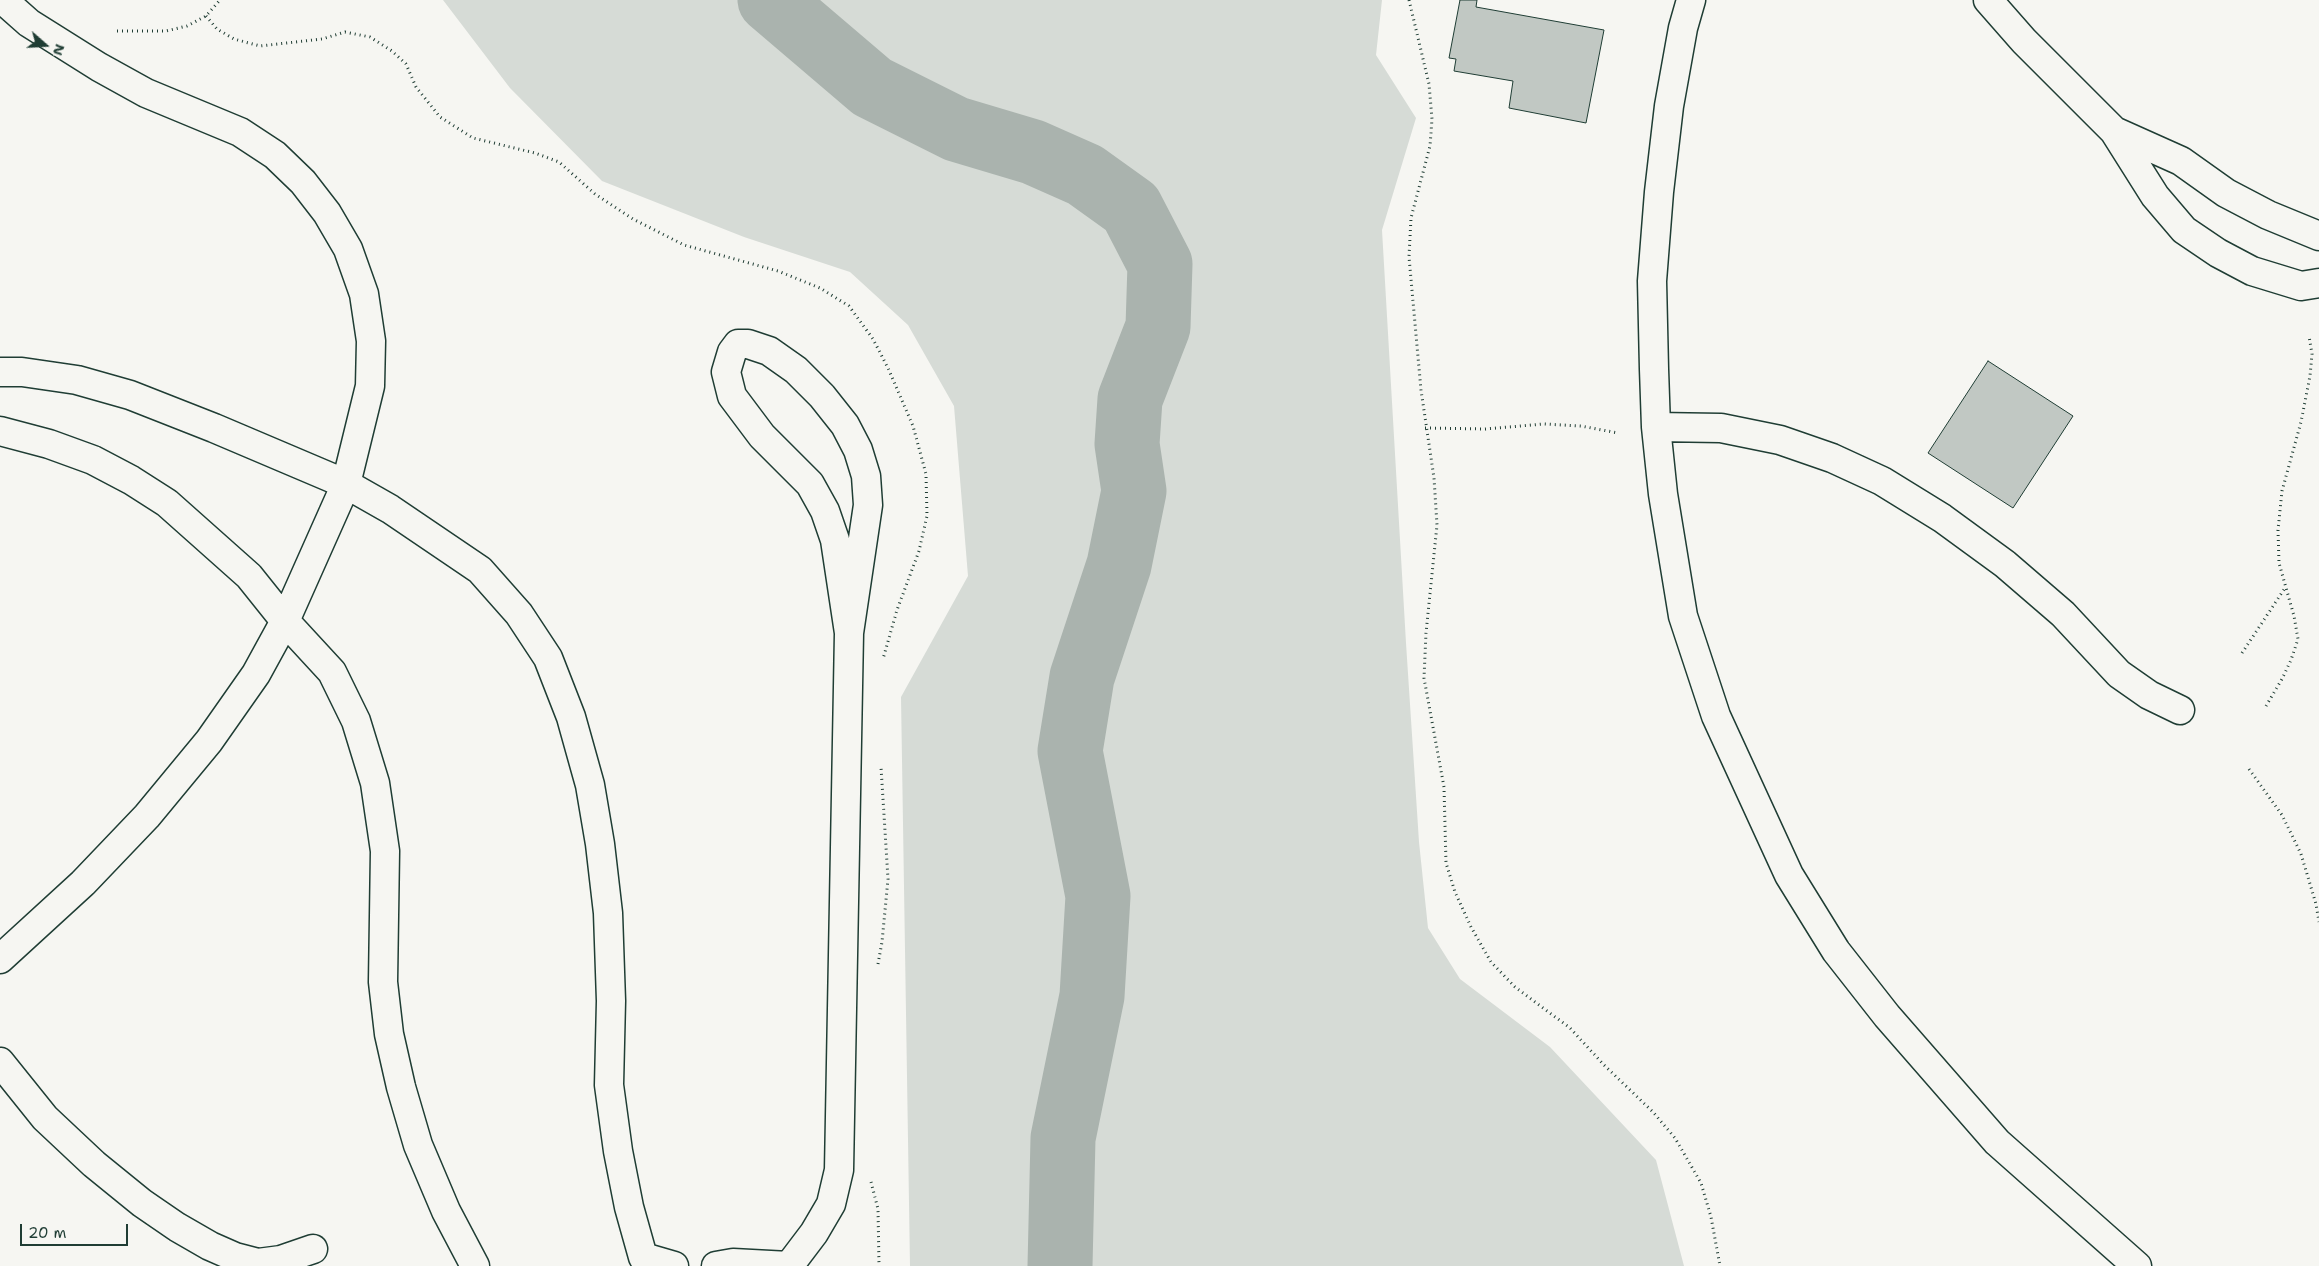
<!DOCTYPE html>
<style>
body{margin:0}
#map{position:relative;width:2319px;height:1266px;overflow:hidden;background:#f6f6f2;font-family:"Shantell Sans",sans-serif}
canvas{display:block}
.north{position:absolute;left:20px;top:20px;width:50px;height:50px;-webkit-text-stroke:4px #f6f6f2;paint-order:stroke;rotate:109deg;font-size:14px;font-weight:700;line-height:20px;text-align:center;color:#1f3d34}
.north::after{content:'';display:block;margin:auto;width:18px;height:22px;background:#1f3d34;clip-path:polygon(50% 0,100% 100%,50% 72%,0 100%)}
.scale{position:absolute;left:20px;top:1224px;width:108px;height:22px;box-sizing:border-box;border:2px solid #1f3d34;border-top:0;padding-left:6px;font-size:15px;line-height:18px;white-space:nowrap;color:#1f3d34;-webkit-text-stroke:4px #f6f6f2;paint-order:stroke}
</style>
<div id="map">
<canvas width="2319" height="1266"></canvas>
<div class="north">N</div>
<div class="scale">20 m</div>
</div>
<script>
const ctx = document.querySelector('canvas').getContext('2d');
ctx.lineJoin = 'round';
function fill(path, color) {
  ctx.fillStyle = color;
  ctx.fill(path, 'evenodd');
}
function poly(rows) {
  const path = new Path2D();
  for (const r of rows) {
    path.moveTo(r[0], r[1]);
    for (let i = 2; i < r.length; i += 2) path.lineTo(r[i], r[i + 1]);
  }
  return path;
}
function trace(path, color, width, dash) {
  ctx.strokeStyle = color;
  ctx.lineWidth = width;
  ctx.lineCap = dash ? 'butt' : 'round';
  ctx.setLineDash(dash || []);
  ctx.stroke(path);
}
const green = poly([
 [443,0,1382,0,1376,55,1416,118,1382,230,1406,643,1419,842,1428,928,1460,979,1550,1047,1656,1160,1684,1266,910,1266,901,697,968,576,954,406,908,325,850,272,744,237,602,181,510,88]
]);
const river = poly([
 [770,0,872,87,956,129,1033,152,1085,175,1131,208,1160,264,1158,327,1130,399,1127,444,1134,491,1119,565,1082,677,1070,751,1098,896,1092,996,1063,1138,1060,1266]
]);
const building = poly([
 [1460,0,1477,0,1476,7,1604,30,1586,123,1509,108,1513,81,1454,71,1456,59,1449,58,1460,0],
 [1988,361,2073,416,2013,508,1928,453,1988,361]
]);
const path = poly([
 [1409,0,1429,84,1432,119,1430,146,1411,218,1409,257,1421,390,1434,478,1437,525,1426,633,1424,678,1444,787,1446,863,1455,892,1471,927,1491,962,1515,987,1570,1028,1604,1065,1653,1112,1675,1138,1701,1183,1711,1217,1720,1266],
 [206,16,217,29,234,39,260,46,322,39,345,32,370,37,392,51,406,64,416,87,440,117,473,138,535,153,559,162,595,194,633,219,684,245,778,271,820,288,849,306,873,339,888,368,913,426,926,474,927,516,919,551,897,610,883,659],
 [117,31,166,31,187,26,206,16,220,0],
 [1425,428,1485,429,1544,424,1581,426,1618,433],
 [2242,653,2285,588],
 [2266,706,2282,679,2291,660,2298,639,2294,616,2279,563,2278,530,2282,491,2301,422,2310,376,2312,354,2309,336],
 [2249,769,2282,815,2301,854,2316,904,2319,922],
 [878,964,882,942,888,879,881,767],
 [871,1182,878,1209,879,1266]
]);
const minor = poly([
 [1691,0,1683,28,1669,106,1659,192,1652,281,1654,369,1656,427,1663,494,1683,616,1716,716,1789,875,1836,951,1887,1016,1997,1142,2137,1266],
 [1988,0,2024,41,2114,131,2155,196,2184,230,2218,253,2252,271,2301,286,2319,283],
 [2114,131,2181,161,2226,193,2268,215,2319,236],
 [738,344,748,344,769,351,796,370,822,396,845,425,858,450,866,476,868,505,849,633,835,540,825,511,810,484,762,436,732,396,726,372,732,352,738,344],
 [0,372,22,372,77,380,130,395,214,428,346,484,390,509,480,570,519,614,548,658,571,717,590,785,600,844,608,913,611,1001,609,1085,618,1151,629,1207,643,1257,648,1266],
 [1656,427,1721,428,1780,440,1832,458,1882,481,1942,518,2005,564,2063,614,2119,674,2149,695,2180,710],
 [0,431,49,444,93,460,131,480,167,503,249,576,285,621,332,672,356,721,375,783,385,851,383,982,389,1034,401,1087,418,1145,446,1211,475,1266],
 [0,959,83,883,147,816,209,741,256,674,285,621,346,484,370,386,371,341,364,294,348,249,327,213,303,182,275,155,240,132,146,93,99,67,29,23,3,0],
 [0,1062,45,1118,94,1164,142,1203,177,1227,210,1246,235,1257,258,1263,281,1260,313,1249],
 [643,1257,674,1266],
 [716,1266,733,1263,789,1266],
 [789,1266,814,1233,831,1204,839,1170,849,633]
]);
fill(green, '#d6dbd6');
trace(river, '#aab3ae', 65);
fill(building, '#c1c8c3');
trace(building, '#1f3d34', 1);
trace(minor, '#1f3d34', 31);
trace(path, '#1f3d34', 3, [1, 4]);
trace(minor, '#f6f6f2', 28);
</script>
